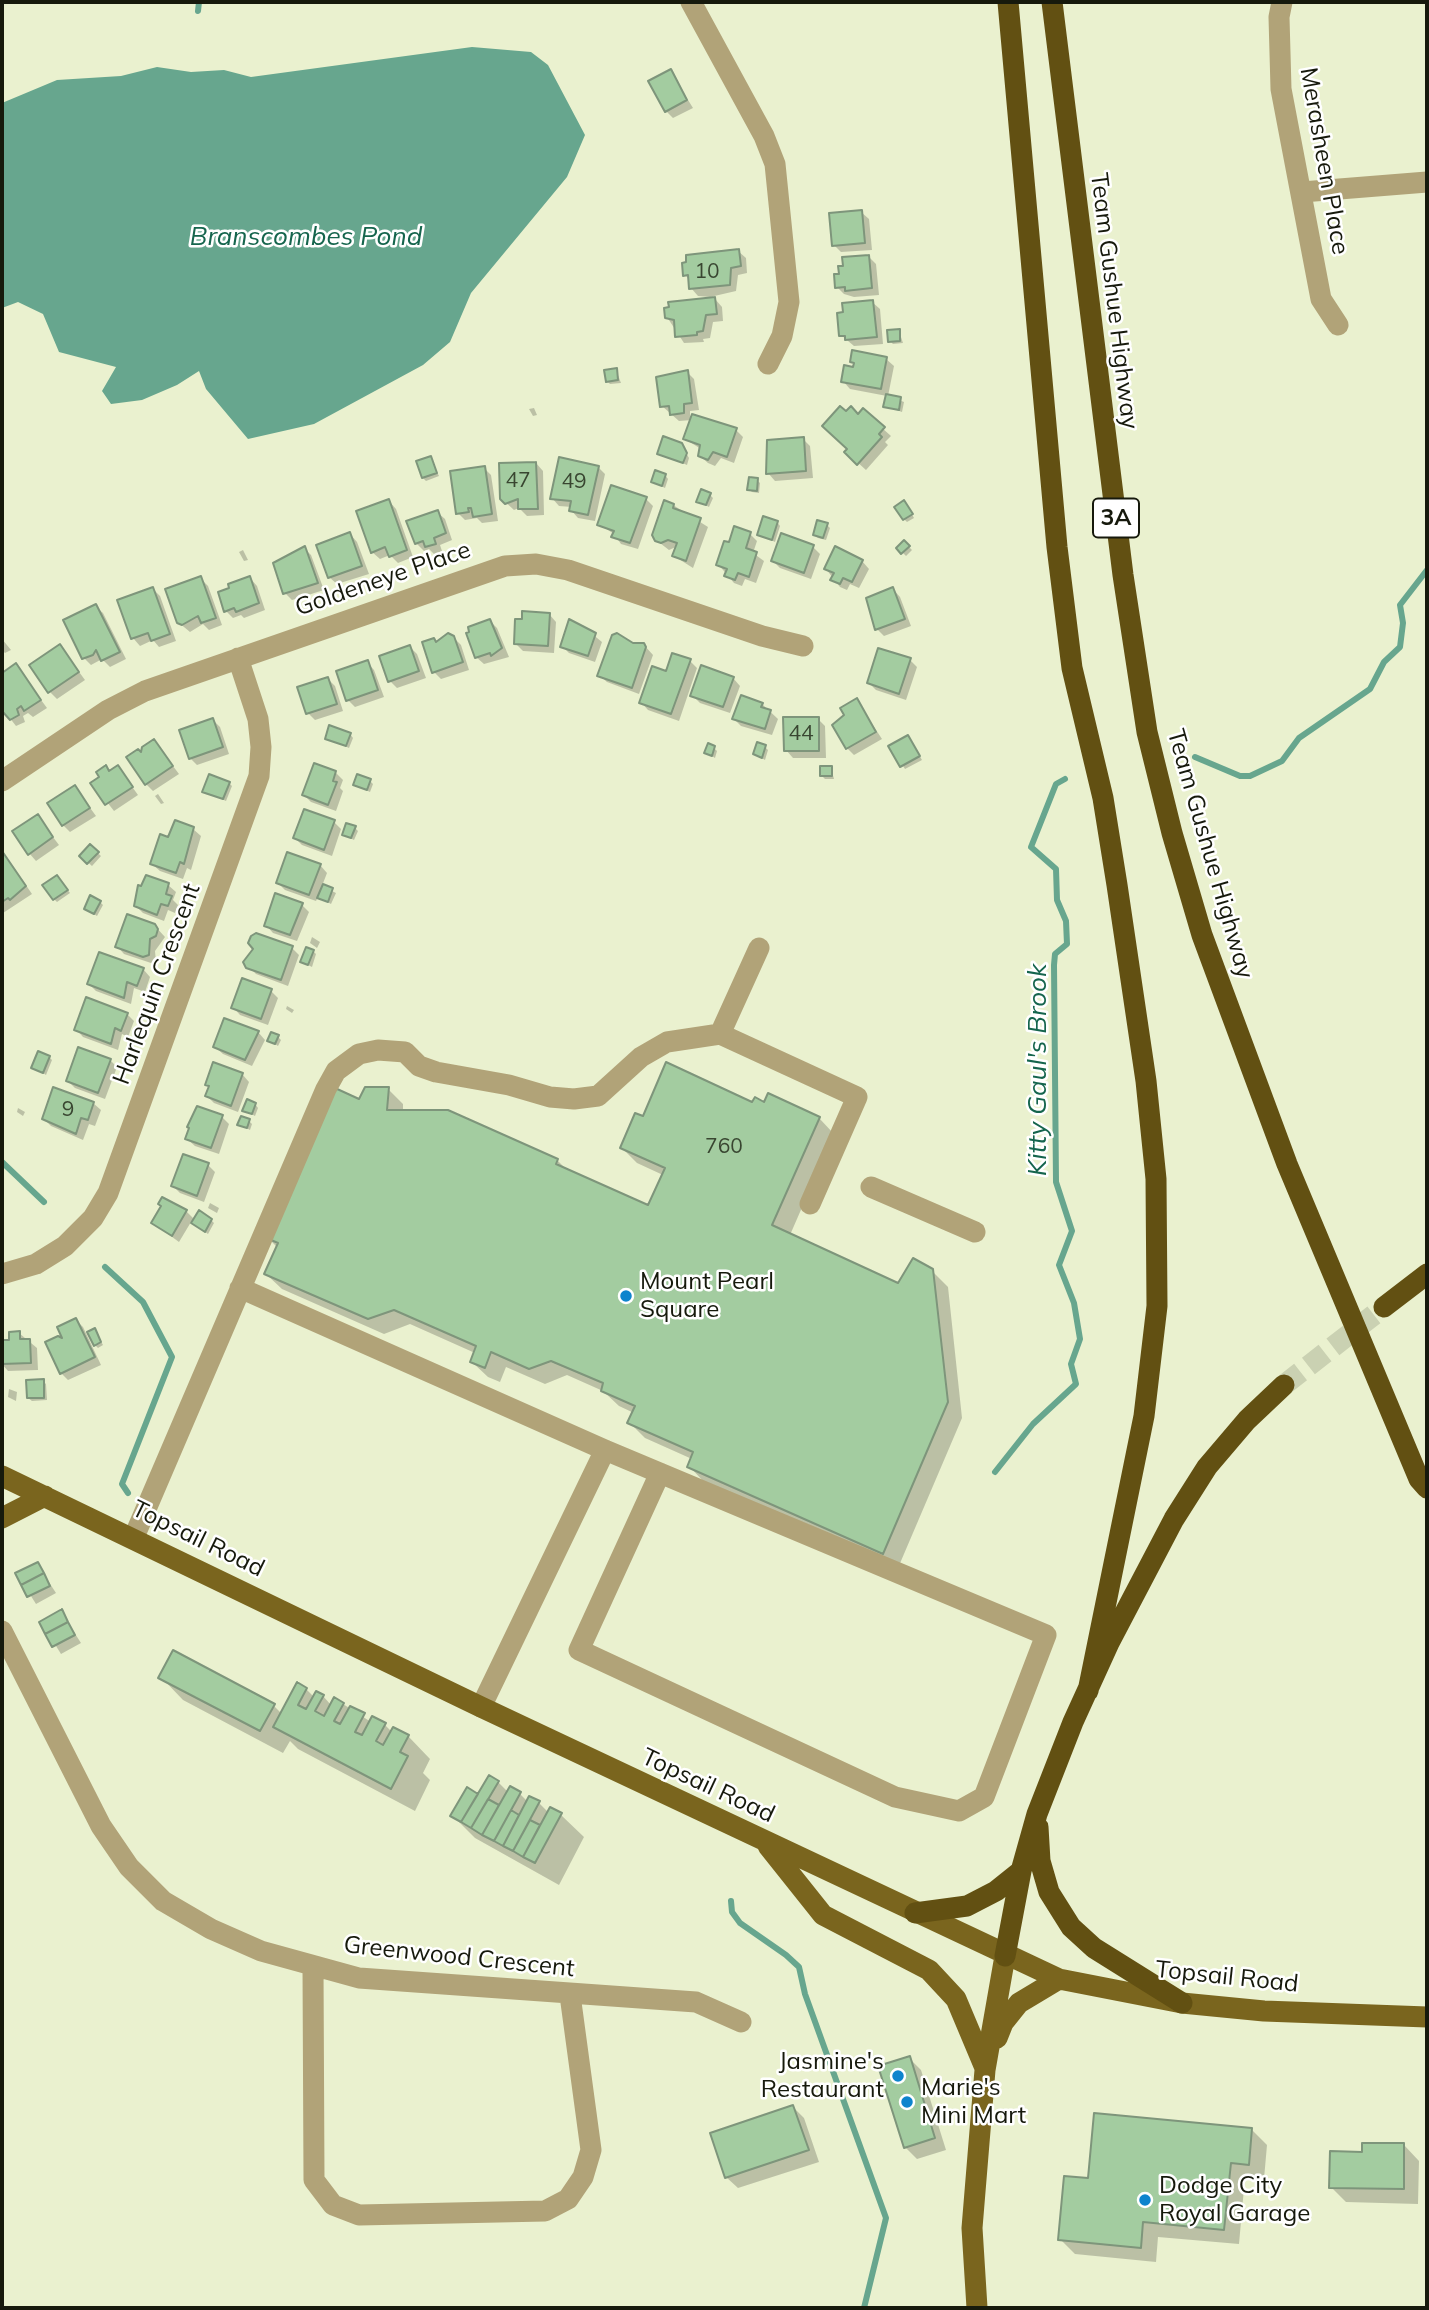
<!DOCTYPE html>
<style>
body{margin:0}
#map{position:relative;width:1429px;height:2310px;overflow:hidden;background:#eaf1cf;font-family:Mulish,sans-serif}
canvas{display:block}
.frame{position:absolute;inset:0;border:4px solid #16190c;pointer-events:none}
</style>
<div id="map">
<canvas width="1429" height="2310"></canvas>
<div class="frame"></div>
</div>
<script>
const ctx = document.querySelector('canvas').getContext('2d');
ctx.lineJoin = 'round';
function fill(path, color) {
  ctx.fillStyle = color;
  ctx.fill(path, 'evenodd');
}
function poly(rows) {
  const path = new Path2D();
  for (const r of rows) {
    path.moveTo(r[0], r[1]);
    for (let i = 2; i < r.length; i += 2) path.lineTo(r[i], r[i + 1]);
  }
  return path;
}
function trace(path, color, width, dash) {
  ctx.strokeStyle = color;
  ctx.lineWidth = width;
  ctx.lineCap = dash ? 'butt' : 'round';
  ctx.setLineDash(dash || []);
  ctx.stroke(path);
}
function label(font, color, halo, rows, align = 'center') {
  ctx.font = font + ' Mulish,sans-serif';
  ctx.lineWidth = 5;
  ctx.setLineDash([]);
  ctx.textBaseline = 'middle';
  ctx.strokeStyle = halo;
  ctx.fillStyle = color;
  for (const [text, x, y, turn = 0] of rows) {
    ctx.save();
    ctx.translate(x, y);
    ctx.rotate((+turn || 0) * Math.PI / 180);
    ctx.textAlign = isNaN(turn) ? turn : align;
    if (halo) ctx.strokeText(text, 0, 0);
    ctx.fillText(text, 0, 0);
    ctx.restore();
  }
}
const water = poly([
 [472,47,531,52,548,65,585,135,567,177,471,293,450,342,423,365,314,424,248,439,206,389,199,371,177,385,142,400,111,404,102,391,116,367,59,352,43,314,18,302,2,308,2,103,57,80,121,76,157,67,191,72,224,70,251,77]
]);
const shadow = poly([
 [670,71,693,108,673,118,666,111],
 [861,212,869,219,872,250,841,252,834,245],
 [738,251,746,258,747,273,738,275,736,291,710,297,698,296,691,288,690,280,685,275],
 [869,257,876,264,879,295,854,297,844,294,837,287,841,275],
 [715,299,722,307,723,321,713,322,710,338,703,339,704,342,684,343,667,317],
 [872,302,880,309,883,344,854,346,841,335],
 [899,331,903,343,893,344,890,341],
 [886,359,894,366,888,396,904,402,902,412,885,406,887,396,850,389,843,381,855,365,852,362],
 [616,370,621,383,610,384,607,381],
 [687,372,694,379,699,410,690,411,690,416,736,430,743,437,734,463,721,458,715,466,708,463,700,456,701,449,685,439,692,420,679,421,662,406],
 [534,408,537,415,533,416,529,409],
 [863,411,891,436,885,442,888,445,866,470,846,452,849,449,846,414,859,416],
 [803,439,810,446,813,478,775,481,768,473],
 [681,444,689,458,687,465,659,453],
 [430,458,439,476,426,481,423,478],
 [536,463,543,471,544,515,527,516,519,508,514,510,502,499],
 [598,467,605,474,595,521,578,518,571,510,572,507,559,506,552,498],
 [484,468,491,475,498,521,482,523,477,518,465,520,458,513],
 [665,475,668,479,665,488,653,482],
 [757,480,760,483,759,493,752,492,749,489],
 [710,495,713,498,709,507,698,501],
 [646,499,653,506,638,549,621,544,614,534,599,524],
 [389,501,396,509,413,557,398,563,390,555,380,559,372,552],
 [673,505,708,527,693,568,674,556,678,546,669,550,656,540],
 [907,506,914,518,907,522,904,519],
 [437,512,445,519,452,540,440,545,442,551,434,554,429,549,424,551,416,543],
 [777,522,780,526,775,542,759,534],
 [827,525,830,528,826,540,818,538,815,535],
 [350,534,357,542,369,574,337,584,329,577],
 [750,534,757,541,753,553,764,561,756,583,745,579,742,586,734,583,718,564,730,544],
 [904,542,912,550,906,556,898,548],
 [813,547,820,554,811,579,780,568,773,561],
 [304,548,311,555,324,590,292,600,285,593],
 [243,550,248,560,244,561,239,552],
 [862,561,869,569,859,588,850,584,847,590,840,587,826,569],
 [200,578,208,586,222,625,209,630,203,624,190,632,178,622],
 [250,578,257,586,265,610,244,618,241,615,233,618,226,611],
 [153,589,160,596,176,641,159,647,153,640,140,646,133,638,119,601],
 [893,589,900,597,911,626,884,636,877,629],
 [95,606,103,613,126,659,110,667,102,659,91,665,84,658],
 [549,614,556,622,554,653,523,651,515,643,524,621],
 [490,621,497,628,509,657,484,664,476,657],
 [570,622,581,625,602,642,595,662,569,653,562,646],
 [453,637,461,645,469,670,441,679,434,672,434,640,437,643],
 [2,639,11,650,5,653,2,650],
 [625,642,644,645,653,655,639,694,607,682,599,675],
 [60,646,85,680,57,699,50,692],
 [410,647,417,654,426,678,397,688,390,681],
 [910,660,917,667,906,700,876,690,869,683],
 [690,661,697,668,679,721,648,710,641,702,667,673],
 [367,662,374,670,384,697,355,707,348,700],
 [16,666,47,708,33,717,28,713,23,716,25,722,16,726,2,708,2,675],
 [733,678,740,686,730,713,700,703,692,695],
 [328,679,335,686,343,711,315,720,308,713],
 [857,701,882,739,854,755,847,748,847,715],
 [762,704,778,719,772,735,741,726,734,719],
 [818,719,825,726,826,758,793,758,786,750],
 [213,720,220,727,229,754,197,765,190,758],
 [350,734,353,738,349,748,327,738],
 [154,741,179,774,153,791,146,784,142,755],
 [911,741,922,760,905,769,891,747],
 [765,747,768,750,765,760,755,754],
 [714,748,717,751,715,758,706,752],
 [118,767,138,795,114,811,93,784],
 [831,768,834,779,825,779,822,776],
 [335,772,343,780,340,788,343,791,336,811,311,802,304,795],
 [370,781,373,784,370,792,355,785],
 [229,783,232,786,226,801,204,791],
 [75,787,96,816,70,832,63,825],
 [158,794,164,803,161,804,155,796],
 [37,816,59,845,36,861,29,853],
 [334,822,341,829,332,856,302,845,295,838],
 [355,828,358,831,354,840,344,835],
 [193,829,201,836,191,870,187,868,183,879,160,871,152,864,169,839],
 [90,846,101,856,92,866,81,856],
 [2,850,32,894,3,913,2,912],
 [320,865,327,873,322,886,336,893,331,904,318,897,316,901,285,890,278,883],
 [60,880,70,893,57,902,54,899],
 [168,885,176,892,173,900,178,905,175,913,168,910,164,921,143,913,136,906],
 [100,902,103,905,97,916,86,909],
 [302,905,309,912,297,941,273,933,266,925],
 [154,925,165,937,155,951,156,962,151,963,124,954,117,946],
 [312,937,320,942,317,948,310,943],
 [250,943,292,948,299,955,288,986,256,974,248,966,254,954],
 [313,951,316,954,312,967,302,962],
 [143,969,150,977,145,992,134,988,131,1004,96,991,89,984],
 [271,991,278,998,268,1025,240,1015,233,1007],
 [287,1006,294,1010,292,1013,286,1009],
 [127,1014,134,1021,128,1037,122,1034,118,1050,83,1037,76,1029],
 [258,1032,265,1040,252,1066,223,1054,215,1047],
 [278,1037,281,1040,278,1046,269,1040],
 [49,1057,52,1060,46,1075,34,1067],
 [110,1060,117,1067,105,1099,75,1088,68,1081],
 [242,1074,249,1082,238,1112,214,1103,207,1096,210,1088,207,1084],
 [388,1089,403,1104,403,1112,557,1160,569,1172,649,1207,663,1175,637,1163,622,1148,644,1119,765,1104,819,1118,834,1134,790,1235,899,1285,932,1271,948,1287,962,1418,898,1568,704,1482,689,1466,692,1459,645,1438,630,1423,634,1413,619,1406,603,1391,567,1375,545,1384,506,1367,500,1382,488,1377,472,1362,475,1353,410,1324,384,1334,282,1289,266,1274,278,1248,266,1236,360,1101],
 [93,1103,101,1110,95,1126,89,1124,83,1140,51,1126,44,1119],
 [255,1104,258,1108,255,1116,244,1110],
 [18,1108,25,1112,23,1116,17,1112],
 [222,1117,229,1124,219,1154,195,1146,187,1139],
 [249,1121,252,1124,250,1130,239,1124],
 [208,1165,215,1172,204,1202,180,1193,173,1186],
 [210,1203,219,1208,217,1213,208,1208],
 [186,1211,195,1220,211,1220,214,1223,208,1234,191,1222,179,1242,153,1223],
 [76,1320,83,1327,101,1365,68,1380,61,1373,65,1341],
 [95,1330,103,1345,98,1348,95,1345],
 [19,1333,37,1348,38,1370,8,1371,2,1364,2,1342,11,1342],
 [43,1381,46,1384,47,1400,32,1401,28,1398],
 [9,1389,17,1392,16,1401,8,1397],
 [37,1564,56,1593,36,1604,17,1574],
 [61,1612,81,1643,61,1654,41,1622],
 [161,1677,274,1706,282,1714,306,1689,314,1697,323,1696,331,1705,343,1704,371,1722,385,1725,392,1732,408,1736,430,1759,423,1773,430,1780,415,1811,298,1749,290,1741,283,1753,183,1700],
 [498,1782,508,1792,520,1794,528,1802,539,1803,549,1813,561,1815,584,1837,559,1885,475,1838,452,1815],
 [909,2058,921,2070,946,2150,917,2159,905,2147],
 [793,2107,804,2118,819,2162,738,2188,726,2177],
 [1251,2129,1267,2145,1264,2179,1245,2177,1239,2244,1158,2237,1156,2262,1075,2254,1060,2239,1089,2180],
 [1404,2145,1419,2161,1418,2204,1346,2202,1331,2187,1364,2153]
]);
const stream = poly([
 [198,11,199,2],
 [1195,757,1240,776,1250,776,1282,761,1299,738,1370,689,1384,662,1400,647,1403,623,1400,605,1427,570],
 [2,1162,44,1202],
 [105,1267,143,1302,172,1357,122,1484,128,1493],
 [995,1472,1033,1424,1076,1384,1071,1364,1080,1339,1074,1303,1059,1265,1072,1231,1056,1182,1054,965,1055,954,1067,944,1066,921,1057,900,1056,869,1031,847,1056,784,1065,779],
 [731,1901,732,1912,740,1923,786,1955,799,1967,805,1994,886,2218,864,2308]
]);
const building = poly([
 [671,69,687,100,665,112,648,81,671,69],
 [862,210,865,243,832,246,829,213,862,210],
 [739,249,741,266,731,268,730,285,689,289,688,275,683,276,682,263,686,262,686,255,739,249],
 [869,255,872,288,845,291,845,287,835,288,834,274,839,274,838,266,843,266,842,257,869,255],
 [715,297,717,314,706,315,703,331,697,332,697,335,675,337,674,320,665,318,664,308,669,307,668,302,715,297],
 [873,300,877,337,845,340,845,336,839,336,837,313,843,312,842,303,873,300],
 [900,329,900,341,888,342,887,330,900,329],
 [852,350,887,357,881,389,841,382,844,365,853,367,854,363,850,362,852,350],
 [617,368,618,380,606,382,604,370,617,368],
 [688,370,692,403,684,404,684,413,670,415,669,406,660,407,656,377,688,370],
 [886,394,901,397,899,410,883,407,886,394],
 [840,406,846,411,851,406,858,414,863,408,885,427,879,434,882,437,857,465,844,452,847,449,822,426,840,406],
 [692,414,737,428,727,457,713,452,708,460,698,456,700,445,683,439,692,414],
 [663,436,682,443,687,453,683,463,657,454,663,436],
 [804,437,806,471,766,474,767,440,804,437],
 [431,456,437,473,422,478,416,461,431,456],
 [559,457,599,466,588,515,569,511,571,501,550,499,559,457],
 [536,462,538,509,518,509,518,499,505,504,500,499,499,463,536,462],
 [485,466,492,514,473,517,471,508,468,508,469,512,456,514,450,471,485,466],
 [655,470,666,474,662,486,651,482,655,470],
 [749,477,758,478,757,491,747,490,749,477],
 [611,485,647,497,630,543,611,537,614,531,597,525,611,485],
 [701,489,711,493,706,505,696,502,701,489],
 [389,499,407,550,389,557,385,547,371,553,356,511,389,499],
 [664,500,674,504,673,508,701,518,686,561,672,556,677,543,668,540,661,543,655,541,652,535,664,500],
 [904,500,913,514,903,520,894,507,904,500],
 [438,510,446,533,434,538,436,544,425,547,423,541,415,544,406,521,438,510],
 [763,516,778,521,772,540,757,535,763,516],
 [817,520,828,523,823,538,813,535,817,520],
 [734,526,751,532,746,548,757,552,749,577,738,573,735,580,724,576,727,569,716,565,724,541,729,542,734,526],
 [350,532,362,566,328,578,316,545,350,532],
 [781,533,814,545,804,573,771,561,781,533],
 [904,540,910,546,901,554,896,548,904,540],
 [305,546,318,583,283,594,273,563,305,546],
 [835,546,863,560,852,582,843,578,840,584,830,580,834,573,824,569,835,546],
 [201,576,216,618,201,623,198,616,182,625,177,623,165,589,201,576],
 [250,576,259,603,236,612,234,608,224,612,218,592,229,588,228,584,250,576],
 [153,587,170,634,151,641,148,633,131,639,117,600,153,587],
 [893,587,905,619,875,630,866,598,893,587],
 [96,604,120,652,101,661,96,650,93,655,82,659,63,620,96,604],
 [522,611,550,613,548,646,514,644,515,619,522,619,522,611],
 [490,619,502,648,491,656,490,653,475,658,466,633,469,632,468,627,490,619],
 [569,619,596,633,588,656,560,647,569,619],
 [448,633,454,636,463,662,432,673,422,642,434,638,436,642,448,633],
 [617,633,633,643,644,643,646,647,632,688,597,676,612,635,617,633],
 [60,644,79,672,48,693,29,665,60,644],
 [410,645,419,671,388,682,379,656,410,645],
 [878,648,911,658,899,694,867,683,878,648],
 [672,653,691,659,671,714,639,703,652,666,666,671,672,653],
 [368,660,378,690,346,701,336,671,368,660],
 [16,663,41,700,24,711,21,706,17,709,19,715,10,720,2,711,2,673,16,663],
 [701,665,734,677,723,707,690,696,701,665],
 [328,677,337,704,306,714,297,687,328,677],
 [741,695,763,703,761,707,771,710,765,729,732,719,741,695],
 [857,698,876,732,846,749,832,725,844,715,840,708,857,698],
 [783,717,819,717,819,751,784,751,783,717],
 [213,718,223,747,189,759,179,730,213,718],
 [329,725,351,733,346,746,325,739,329,725],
 [908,735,920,756,900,767,888,746,908,735],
 [154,739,173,766,145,785,126,757,138,749,141,752,142,747,154,739],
 [757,742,766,745,762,758,753,754,757,742],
 [708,743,715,746,712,756,704,753,708,743],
 [314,763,336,771,333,781,337,782,328,805,302,795,314,763],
 [106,765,109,771,118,765,133,787,105,805,90,783,99,777,96,772,106,765],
 [820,766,832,766,832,776,820,776,820,766],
 [209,774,230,782,223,799,202,792,209,774],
 [357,774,371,779,367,790,353,785,357,774],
 [75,785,90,808,62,826,47,803,75,785],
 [304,809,335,820,324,850,293,838,304,809],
 [38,814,53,837,28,855,12,831,38,814],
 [175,820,194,827,184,864,180,862,176,873,150,864,160,834,168,837,175,820],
 [346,823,356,826,351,838,342,835,346,823],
 [90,844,99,852,87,864,79,856,90,844],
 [2,851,26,886,10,900,8,898,2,902,2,851],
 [287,852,321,864,309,895,276,883,287,852],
 [57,875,68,890,53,900,42,885,57,875],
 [146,875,169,883,166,894,172,896,168,906,161,904,157,915,134,906,138,885,141,886,146,875],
 [323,884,333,888,328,902,317,898,323,884],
 [275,893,303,903,290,935,264,926,275,893],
 [90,895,101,901,94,914,84,909,90,895],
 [127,914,155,924,158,929,156,936,150,939,149,955,143,957,115,947,127,914],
 [256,933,293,946,281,980,246,968,243,962,253,949,248,943,251,936,256,933],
 [306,947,314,950,308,965,300,962,306,947],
 [99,952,144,968,137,986,127,982,124,998,87,984,99,952],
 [242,978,272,989,261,1019,231,1008,242,978],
 [86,997,128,1013,121,1031,115,1028,111,1044,74,1030,86,997],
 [224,1018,259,1031,245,1060,213,1047,224,1018],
 [271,1032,279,1035,275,1044,267,1041,271,1032],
 [78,1047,111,1059,98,1093,66,1081,78,1047],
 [38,1051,50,1056,43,1073,31,1068,38,1051],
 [213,1062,243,1073,231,1106,205,1096,209,1086,205,1085,213,1062],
 [666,1062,752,1102,755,1097,764,1102,768,1093,820,1117,772,1225,898,1283,913,1258,933,1269,948,1402,883,1554,687,1467,693,1452,627,1423,635,1406,601,1391,603,1383,551,1361,529,1369,491,1352,485,1368,470,1362,476,1346,394,1310,368,1319,264,1274,278,1243,264,1237,335,1088,359,1099,365,1087,389,1087,387,1110,448,1110,558,1159,556,1164,648,1205,665,1168,620,1148,635,1113,643,1116,666,1062],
 [53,1087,94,1102,88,1120,81,1118,76,1134,42,1119,53,1087],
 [247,1099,256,1103,252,1114,242,1111,247,1099],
 [197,1106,223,1115,211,1148,185,1139,189,1128,187,1127,197,1106],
 [241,1116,250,1119,247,1128,237,1125,241,1116],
 [183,1154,209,1163,197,1196,171,1186,183,1154],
 [162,1197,187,1210,172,1236,151,1223,161,1206,158,1204,162,1197],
 [199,1210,212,1219,205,1232,191,1223,199,1210],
 [76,1318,95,1357,60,1374,45,1342,58,1336,62,1338,57,1327,76,1318],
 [95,1328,101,1342,94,1346,87,1332,95,1328],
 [20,1331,20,1339,30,1339,31,1363,2,1364,2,1340,9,1340,9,1332,20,1331],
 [44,1379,44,1398,27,1398,26,1380,44,1379],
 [38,1562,44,1573,21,1585,15,1573,38,1562],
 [44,1573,50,1586,27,1597,21,1585,44,1573],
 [62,1609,68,1622,45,1634,39,1622,62,1609],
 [68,1622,75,1635,52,1647,45,1634,68,1622],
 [173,1650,275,1704,260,1731,158,1678,173,1650],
 [297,1682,307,1688,298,1705,306,1709,316,1691,324,1695,315,1711,324,1716,334,1697,344,1703,334,1721,340,1724,350,1706,365,1713,355,1732,362,1735,372,1716,386,1723,376,1741,383,1745,393,1727,409,1735,400,1752,408,1756,391,1789,273,1727,297,1682],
 [489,1775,499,1781,471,1828,461,1822,489,1775],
 [510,1786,521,1792,494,1841,482,1835,510,1786],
 [467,1787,478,1794,461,1822,450,1816,467,1787],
 [529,1796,540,1801,513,1851,503,1846,529,1796],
 [488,1799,499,1805,482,1835,471,1828,488,1799],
 [550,1807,562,1813,535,1863,523,1857,550,1807],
 [511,1810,519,1815,503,1846,494,1841,511,1810],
 [530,1820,540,1825,523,1857,513,1851,530,1820],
 [910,2056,935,2138,904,2148,878,2066,910,2056],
 [793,2105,809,2150,725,2178,710,2133,793,2105],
 [1094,2113,1252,2128,1249,2165,1231,2163,1224,2230,1143,2222,1141,2248,1058,2240,1064,2176,1088,2178,1094,2113],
 [1362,2143,1404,2143,1404,2189,1329,2188,1330,2151,1362,2152,1362,2143]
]);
const highwayTunnel = poly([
 [1284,1385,1384,1307]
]);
const minor = poly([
 [691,2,764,136,775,164,789,302,782,336,768,364],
 [1282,2,1279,17,1281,89,1321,299,1338,325],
 [1302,192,1427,182],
 [2,781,108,710,145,691,505,566,536,564,568,570,762,636,803,646],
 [720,1034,759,948],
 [871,1187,975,1232],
 [2,1274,36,1264,65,1246,93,1218,108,1193,259,776,261,747,258,719,238,658],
 [240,1288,605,1450,1046,1635,984,1797,959,1811,895,1797,579,1650,660,1473],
 [134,1537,326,1089,336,1071,359,1054,378,1050,405,1052,419,1066,436,1072,509,1085,550,1097,574,1099,598,1096,641,1057,667,1042,720,1034,857,1097,810,1204],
 [2,1631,101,1826,129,1867,163,1901,211,1929,261,1951,359,1978,696,2002,741,2022],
 [481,1707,605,1450],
 [313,1967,314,2180,333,2205,359,2215,545,2211,568,2199,583,2177,591,2150,570,1995]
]);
const major = poly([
 [2,1476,481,1707,1059,1979,1182,2003,1264,2011,1427,2017],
 [2,1518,45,1496],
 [768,1846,823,1915,929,1970,956,1999,985,2068],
 [997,2038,1003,2023,1019,2003,1059,1979],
 [977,2308,972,2228,985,2070,1005,1956]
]);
const highway = poly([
 [1008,2,1057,547,1072,668,1103,798,1117,885,1146,1081,1156,1179,1157,1306,1144,1416,1088,1691],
 [1052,2,1123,575,1147,732,1172,833,1202,935,1287,1164,1419,1479,1427,1488],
 [1384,1307,1427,1274],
 [1038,1827,1040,1861,1049,1892,1071,1927,1094,1948,1182,2003],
 [915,1913,967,1906,996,1891,1021,1871],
 [1005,1956,1021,1871,1037,1814,1073,1722,1109,1643,1174,1519,1207,1467,1247,1420,1284,1385]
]);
const markers = [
 [626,1296,7,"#0d84cd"],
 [898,2076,7,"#0d84cd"],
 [907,2102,7,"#0d84cd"],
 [1145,2200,7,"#0d84cd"]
];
const numberNames = [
 ["10",707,272],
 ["47",518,481],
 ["49",574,482],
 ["44",801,734],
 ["9",68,1110],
 ["760",724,1147]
];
const shields = [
 [1116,518,46]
];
const shieldNames = [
 ["3A",1116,518]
];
const streetNames = [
 ["Merasheen Place",1324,161,80],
 ["Team Gushue Highway",1114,301,83],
 ["Goldeneye Place",383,579,-19],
 ["Team Gushue Highway",1210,854,74],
 ["Harlequin Crescent",157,984,-70],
 ["Topsail Road",198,1539,26],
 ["Topsail Road",708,1786,25],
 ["Greenwood Crescent",459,1957,6],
 ["Topsail Road",1227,1977,6]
];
const poiNames = [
 ["Mount Pearl",640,1282],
 ["Square",640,1310],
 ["Jasmine's",884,2062,"right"],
 ["Restaurant",884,2090,"right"],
 ["Marie's",921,2088],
 ["Mini Mart",921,2116],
 ["Dodge City",1159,2186],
 ["Royal Garage",1159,2214]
];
const waterNames = [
 ["Branscombes Pond",306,237],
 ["Kitty Gaul's Brook",1038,1070,-90]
];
fill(water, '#67a68e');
fill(shadow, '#0003');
trace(stream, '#67a68e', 6);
fill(building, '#a3cca0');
trace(building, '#7e957b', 2);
trace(highwayTunnel, '#cad1b2', 21, [21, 10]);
trace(minor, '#b1a378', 21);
trace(major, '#7a651e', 21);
trace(highway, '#625012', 21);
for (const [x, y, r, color] of markers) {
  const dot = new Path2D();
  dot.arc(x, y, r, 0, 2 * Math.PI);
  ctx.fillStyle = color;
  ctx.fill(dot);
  trace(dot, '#fff', 2.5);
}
label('21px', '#394631', null, numberNames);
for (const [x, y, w] of shields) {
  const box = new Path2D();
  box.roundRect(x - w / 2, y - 19.5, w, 39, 5);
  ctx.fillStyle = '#fff';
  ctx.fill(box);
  trace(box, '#16190c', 2);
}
label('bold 23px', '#16190c', null, shieldNames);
label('24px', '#16190c', '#fff', streetNames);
label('24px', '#16190c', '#fff', poiNames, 'left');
label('italic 26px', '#15654d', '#fff', waterNames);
</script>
